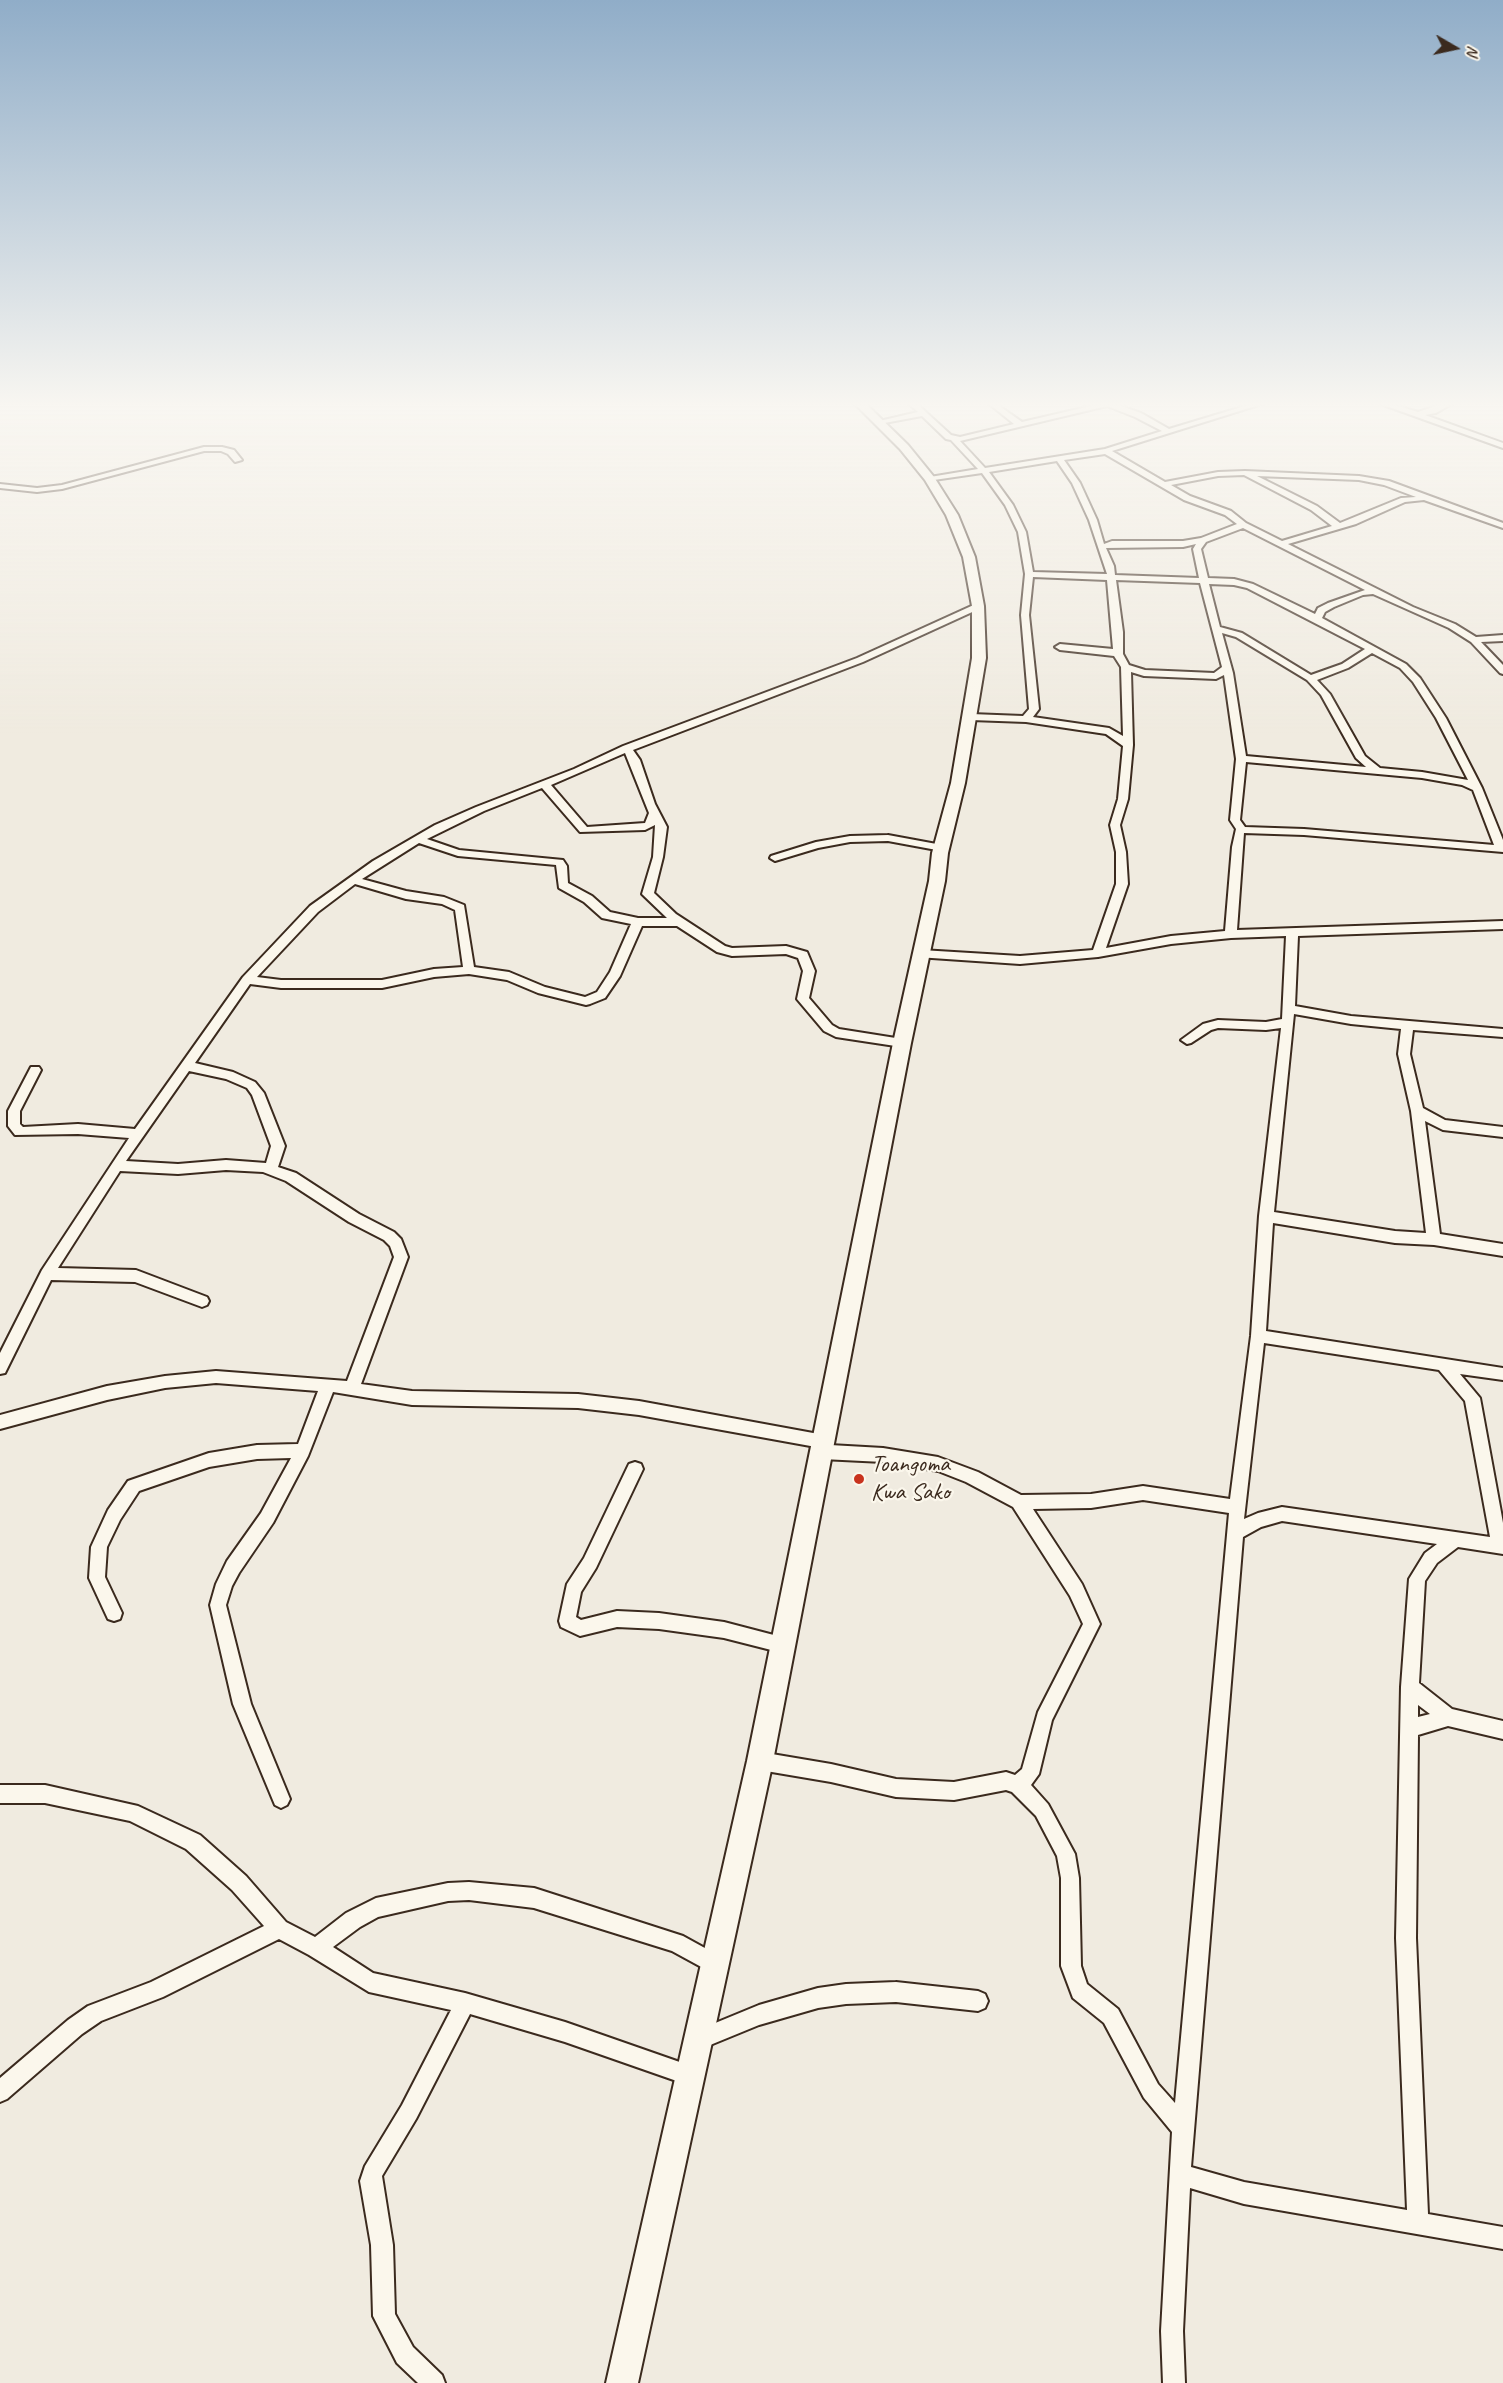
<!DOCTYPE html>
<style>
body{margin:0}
#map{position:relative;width:1503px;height:2383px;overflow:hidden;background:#f0ebe0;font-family:Caveat,sans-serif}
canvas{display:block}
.north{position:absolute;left:1425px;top:18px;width:60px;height:60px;-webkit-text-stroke:4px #fbf7ec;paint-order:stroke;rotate:99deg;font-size:16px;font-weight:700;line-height:24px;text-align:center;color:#3b2a1e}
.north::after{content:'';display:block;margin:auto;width:21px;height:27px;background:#3b2a1e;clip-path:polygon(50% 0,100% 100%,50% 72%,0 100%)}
</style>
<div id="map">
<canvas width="1503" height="2383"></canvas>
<div class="north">N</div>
</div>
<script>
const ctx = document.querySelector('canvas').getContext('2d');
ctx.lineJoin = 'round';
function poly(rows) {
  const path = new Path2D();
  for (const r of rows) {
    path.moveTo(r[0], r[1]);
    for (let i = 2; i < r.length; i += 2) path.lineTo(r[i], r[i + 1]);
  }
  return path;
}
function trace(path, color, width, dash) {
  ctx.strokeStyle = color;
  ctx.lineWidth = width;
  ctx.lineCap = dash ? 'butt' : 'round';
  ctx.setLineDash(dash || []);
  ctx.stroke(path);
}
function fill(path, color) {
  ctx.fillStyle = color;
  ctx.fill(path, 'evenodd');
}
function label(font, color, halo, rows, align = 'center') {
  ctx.font = font + ' Caveat,sans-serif';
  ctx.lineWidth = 4.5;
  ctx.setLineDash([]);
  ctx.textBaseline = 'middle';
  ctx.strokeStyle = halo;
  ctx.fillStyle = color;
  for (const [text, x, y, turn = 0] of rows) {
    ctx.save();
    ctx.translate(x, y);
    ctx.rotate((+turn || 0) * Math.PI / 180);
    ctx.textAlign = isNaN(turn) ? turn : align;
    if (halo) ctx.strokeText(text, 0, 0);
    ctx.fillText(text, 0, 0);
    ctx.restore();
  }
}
const street = poly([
 [908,403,916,403,951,435,960,437,1014,424,988,403,995,403,1022,422,1104,403,1115,403,1115,404,1141,413,1169,429,1255,403,1265,403,1112,451,1165,482,1218,472,1245,471,1359,476,1389,481,1503,523,1503,528,1424,500,1405,502,1356,524,1288,544,1413,607,1455,624,1476,637,1503,635,1503,641,1481,642,1503,665,1503,674,1500,673,1471,642,1449,628,1373,594,1363,595,1334,607,1325,612,1322,618,1406,664,1420,678,1446,718,1482,788,1503,840,1503,852,1304,835,1244,833,1237,930,1503,921,1503,929,1298,936,1295,1006,1351,1016,1503,1029,1503,1037,1413,1030,1410,1054,1423,1108,1445,1120,1503,1127,1503,1137,1443,1130,1425,1121,1440,1234,1503,1244,1503,1256,1434,1245,1395,1243,1273,1223,1266,1331,1503,1368,1503,1380,1460,1374,1480,1398,1503,1523,1503,1554,1458,1547,1437,1563,1425,1581,1419,1683,1452,1709,1503,1721,1503,1739,1448,1726,1418,1735,1416,1938,1428,2214,1503,2227,1503,2249,1244,2204,1190,2188,1183,2331,1185,2383,1163,2383,1161,2331,1172,2132,1144,2098,1104,2023,1073,1998,1061,1966,1061,1878,1057,1856,1036,1816,1012,1792,1006,1790,954,1800,896,1797,831,1782,760,1770,754,1767,751,1761,754,1755,760,1752,831,1764,896,1779,954,1782,1006,1772,1015,1775,1022,1769,1038,1712,1083,1624,1070,1596,1013,1507,966,1482,938,1471,883,1462,822,1459,817,1457,814,1452,816,1447,639,1415,578,1408,412,1405,333,1392,308,1456,273,1523,239,1573,232,1586,226,1605,251,1704,290,1799,287,1805,281,1808,275,1805,233,1704,210,1605,216,1584,227,1561,261,1513,291,1458,257,1459,209,1467,139,1491,120,1520,107,1547,105,1577,122,1613,120,1619,114,1621,108,1619,89,1578,91,1547,108,1510,128,1481,209,1453,257,1445,298,1444,318,1391,216,1383,165,1388,107,1400,0,1429,0,1415,107,1386,165,1376,216,1371,347,1381,394,1257,390,1246,384,1240,349,1222,286,1181,263,1172,226,1170,178,1174,120,1171,58,1268,136,1270,207,1297,209,1301,207,1305,202,1307,135,1282,51,1280,5,1373,0,1374,0,1353,42,1270,129,1138,78,1134,15,1135,8,1126,8,1111,31,1067,39,1067,41,1070,20,1111,20,1124,23,1127,78,1124,135,1129,243,977,310,906,373,861,435,825,476,807,574,769,623,746,857,658,978,603,982,606,981,608,863,662,633,750,640,760,655,804,667,827,663,857,654,893,676,914,725,946,732,948,786,946,807,952,815,971,809,998,832,1025,839,1029,902,1039,906,1040,908,1043,906,1046,902,1047,836,1037,824,1031,797,999,803,971,798,958,786,954,732,956,717,952,677,926,642,926,620,976,605,998,590,1004,586,1005,538,993,507,980,469,974,434,977,382,988,281,988,250,984,195,1063,233,1072,255,1082,264,1093,285,1146,278,1167,296,1173,359,1214,394,1232,401,1239,408,1257,361,1384,412,1391,578,1394,639,1401,824,1435,829,1437,832,1442,830,1445,883,1448,938,1457,978,1472,1021,1495,1091,1494,1143,1486,1230,1499,1251,1336,1259,1216,1281,1028,1266,1030,1218,1028,1211,1030,1191,1043,1187,1044,1181,1040,1203,1024,1218,1020,1266,1022,1282,1019,1286,936,1231,938,1171,944,1098,957,1020,964,917,957,915,954,921,950,1020,956,1093,950,1116,884,1116,852,1110,825,1118,799,1123,746,1106,734,1026,722,971,720,966,717,971,714,1023,716,1029,709,1021,615,1025,574,1018,532,1005,505,982,473,927,481,927,477,930,477,978,469,951,440,946,439,922,416,879,424,875,422,918,412,908,403],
 [1107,406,1135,417,1162,431,1105,449,985,468,960,441,1107,406],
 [1105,454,1184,500,1225,515,1237,524,1201,538,1183,541,1112,541,1104,544,1097,520,1080,483,1064,460,1105,454],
 [1057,461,1072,483,1089,520,1107,574,1033,572,1026,532,1013,505,989,472,1057,461],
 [1244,475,1311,510,1332,526,1282,541,1246,523,1231,511,1190,496,1171,485,1218,476,1244,475],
 [1257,476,1359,480,1384,485,1416,497,1401,498,1340,523,1317,506,1257,476],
 [1243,528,1365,590,1328,603,1318,608,1315,614,1253,584,1234,579,1208,578,1201,549,1206,542,1243,528],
 [1196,544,1193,549,1199,578,1115,575,1114,566,1106,548,1183,547,1196,544],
 [1033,577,1107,580,1113,649,1060,644,1055,647,1060,650,1114,656,1121,667,1123,736,1109,728,1033,717,1039,709,1029,615,1033,577],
 [1116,580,1200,583,1222,667,1214,673,1145,670,1129,665,1123,654,1123,632,1116,580],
 [1209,584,1234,585,1247,588,1365,649,1342,664,1311,675,1242,633,1220,627,1209,584],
 [1222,633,1236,637,1307,680,1321,695,1356,758,1366,767,1246,756,1233,673,1222,633],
 [1372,653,1400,668,1413,682,1436,718,1468,780,1422,772,1380,768,1365,756,1330,694,1317,680,1348,668,1372,653],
 [1131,672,1144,676,1216,679,1224,675,1236,759,1230,820,1236,829,1232,847,1225,931,1171,936,1106,948,1128,884,1126,852,1120,825,1128,799,1133,745,1131,672],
 [625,753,649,813,645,823,587,827,551,785,625,753],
 [1246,762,1422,778,1462,785,1473,790,1494,845,1304,829,1245,827,1240,820,1246,762],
 [542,788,580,832,645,830,655,825,653,857,642,894,667,918,638,918,610,912,592,896,568,883,567,866,563,860,459,850,427,839,484,811,542,788],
 [419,843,458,856,556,865,559,888,584,902,602,918,631,924,610,972,597,992,585,997,545,987,509,972,474,967,464,905,444,897,406,891,362,879,419,843],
 [355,884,406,899,442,904,455,910,463,967,434,969,382,980,281,980,257,977,318,912,355,884],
 [1294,1014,1351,1024,1401,1029,1398,1054,1411,1111,1426,1233,1395,1231,1274,1212,1294,1014],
 [189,1071,226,1079,247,1088,252,1095,271,1146,266,1163,226,1160,178,1164,126,1161,189,1071],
 [1264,1343,1439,1370,1465,1401,1490,1537,1282,1507,1258,1513,1244,1519,1264,1343],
 [1143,1500,1229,1513,1175,2103,1158,2084,1118,2009,1087,1984,1081,1966,1079,1878,1075,1854,1048,1804,1031,1785,1039,1774,1052,1720,1100,1624,1082,1584,1033,1509,1091,1508,1143,1500],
 [1282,1521,1437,1544,1425,1553,1409,1579,1401,1687,1396,1938,1407,2210,1244,2182,1191,2167,1243,1537,1261,1527,1282,1521],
 [1418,1705,1430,1714,1418,1717,1418,1705],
 [1378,403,1388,403,1418,412,1445,403,1453,403,1436,413,1425,415,1503,443,1503,448,1378,403],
 [204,447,222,447,234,450,242,460,235,462,228,454,221,451,204,451,62,489,37,492,0,488,0,484,37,488,62,485,204,447],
 [888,835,942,845,947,848,942,851,888,841,850,842,818,848,775,861,770,858,771,856,816,842,850,836,888,835],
 [635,1462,641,1464,643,1469,596,1568,581,1592,576,1617,581,1620,617,1611,659,1613,724,1622,789,1639,792,1645,789,1651,783,1653,724,1638,659,1629,617,1627,580,1636,561,1627,559,1621,567,1584,584,1558,629,1464,635,1462],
 [0,1785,45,1785,138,1806,200,1835,246,1876,286,1922,315,1937,346,1913,376,1898,448,1883,469,1882,534,1888,683,1936,723,1958,726,1965,723,1972,716,1975,672,1951,534,1908,469,1900,448,1901,378,1917,360,1927,333,1947,373,1973,465,1993,565,2022,691,2066,698,2069,701,2076,698,2083,691,2086,565,2042,470,2014,416,2119,382,2176,393,2245,395,2314,413,2347,442,2375,445,2383,418,2383,397,2363,373,2316,371,2245,360,2181,365,2166,402,2105,451,2010,369,1992,309,1955,279,1939,163,1997,101,2021,82,2034,7,2099,0,2102,0,2078,68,2020,88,2006,151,1982,264,1926,232,1890,186,1849,130,1821,45,1803,0,1803,0,1785],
 [896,1982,978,1991,985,1994,988,2001,985,2008,978,2011,896,2002,846,2004,818,2008,759,2025,698,2050,691,2047,688,2040,691,2033,759,2005,818,1988,846,1984,896,1982]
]);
const secondary = poly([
 [854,403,865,403,908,445,934,477,958,515,975,557,984,606,986,658,965,783,948,853,945,881,911,1043,773,1761,638,2383,606,2383,747,1761,893,1043,929,881,932,853,951,783,972,658,972,606,963,557,946,515,925,480,900,449,854,403]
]);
const markers = [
 [859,1479,6,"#c8321e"]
];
const poiNames = [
 ["Toangoma",871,1465],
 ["Kwa Sako",871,1493]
];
trace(street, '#3b2a1e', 4);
trace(secondary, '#3b2a1e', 4);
fill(street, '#fbf7ec');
fill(secondary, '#fbf7ec');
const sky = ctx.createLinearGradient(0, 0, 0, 736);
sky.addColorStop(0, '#90adc8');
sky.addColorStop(0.55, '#f8f6f1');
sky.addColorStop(1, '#f8f6f100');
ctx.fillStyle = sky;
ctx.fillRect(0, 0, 1503, 736);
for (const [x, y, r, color] of markers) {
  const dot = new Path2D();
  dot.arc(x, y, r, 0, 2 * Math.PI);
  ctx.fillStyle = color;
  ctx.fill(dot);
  trace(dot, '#fbf7ec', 2);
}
label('24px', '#3b2a1e', '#fbf7ec', poiNames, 'left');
</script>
